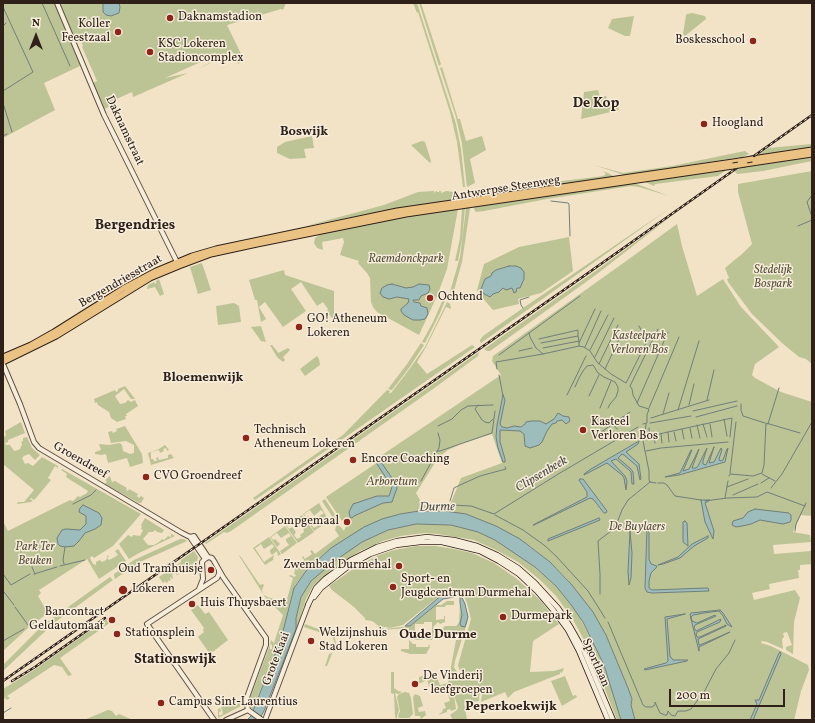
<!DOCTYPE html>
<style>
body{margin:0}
#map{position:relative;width:815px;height:723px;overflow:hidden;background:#f2e3c7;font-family:Vollkorn,serif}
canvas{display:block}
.frame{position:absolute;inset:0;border:4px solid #2f211a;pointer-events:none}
.north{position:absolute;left:16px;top:16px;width:40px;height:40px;-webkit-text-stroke:3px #f7eddb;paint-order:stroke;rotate:0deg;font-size:11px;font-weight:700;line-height:16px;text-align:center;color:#2f211a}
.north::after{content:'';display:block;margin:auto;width:14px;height:18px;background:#2f211a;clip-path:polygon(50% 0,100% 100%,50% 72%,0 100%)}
.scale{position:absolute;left:669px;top:689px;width:116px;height:18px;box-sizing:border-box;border:2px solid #2f211a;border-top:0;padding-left:5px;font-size:12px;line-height:14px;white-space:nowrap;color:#2f211a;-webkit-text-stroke:3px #f7eddb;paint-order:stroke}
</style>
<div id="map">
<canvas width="815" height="723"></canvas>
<div class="frame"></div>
<div class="north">N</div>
<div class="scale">200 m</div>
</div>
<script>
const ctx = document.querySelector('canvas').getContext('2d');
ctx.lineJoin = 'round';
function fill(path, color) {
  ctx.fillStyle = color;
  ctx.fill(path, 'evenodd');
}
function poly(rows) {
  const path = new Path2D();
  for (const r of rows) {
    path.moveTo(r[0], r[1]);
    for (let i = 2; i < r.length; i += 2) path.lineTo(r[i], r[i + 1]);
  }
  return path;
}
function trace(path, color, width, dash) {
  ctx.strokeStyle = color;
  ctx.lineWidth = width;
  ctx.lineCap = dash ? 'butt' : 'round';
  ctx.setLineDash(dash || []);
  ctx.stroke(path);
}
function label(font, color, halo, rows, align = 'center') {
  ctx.font = font + ' Vollkorn,serif';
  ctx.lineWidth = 3;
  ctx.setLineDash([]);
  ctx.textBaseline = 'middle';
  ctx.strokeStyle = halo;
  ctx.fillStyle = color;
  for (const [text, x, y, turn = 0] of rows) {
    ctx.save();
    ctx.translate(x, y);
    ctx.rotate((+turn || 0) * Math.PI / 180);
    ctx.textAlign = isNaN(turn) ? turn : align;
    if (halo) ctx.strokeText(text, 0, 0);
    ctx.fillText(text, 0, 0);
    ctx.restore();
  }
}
const green = poly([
 [3,3,55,3,82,65,44,83,55,110,3,138],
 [59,3,103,3,103,12,108,16,120,11,119,3,286,3,283,10,281,9,227,25,244,60,238,64,232,51,197,70,217,58,215,52,212,57,165,78,188,73,133,97,132,92,112,101,113,103,108,105,109,107,104,109,93,83,97,81,82,47,83,46,80,39,79,37,74,39],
 [413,3,417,3,456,124,461,149,465,187,463,187,457,142,450,112,418,12,417,13],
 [419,3,421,3,441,64,439,66],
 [692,13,705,16,706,19,685,36,683,34,686,15,687,14],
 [634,16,630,36,625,36,608,28,612,19],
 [442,67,458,119,460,119,466,141,482,136,486,150,470,159,475,183,467,187,462,144,456,117,440,68],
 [598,90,600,97,606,96,609,104,617,102,619,110,581,119,584,92],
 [312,136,314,148,304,149,306,158,290,159,277,153,277,147,285,142],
 [422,141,425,142,431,161,430,163,411,145],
 [812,144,812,147,758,155,768,148],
 [745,151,749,154,743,157,624,175,594,165,623,173,672,166],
 [812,157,812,161,763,171,737,174,735,171,740,168],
 [728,169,718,176,655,184,654,186,645,182],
 [603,171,612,175,613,177,474,197,477,192,480,191,603,176,606,174],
 [812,171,812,364,806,359,799,357,782,343,752,314,728,282,727,279,729,278,725,268,742,254,752,244,738,192,738,184],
 [634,183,669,196,639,187,631,186,547,199,484,211,476,212,474,209,474,207,489,205],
 [434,191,434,193,436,191,437,191,437,192,439,192,439,191,441,191,441,193,446,191,453,192,458,199,392,209,306,226,384,205,418,192],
 [465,208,462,239,458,261,455,261,460,238,462,209],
 [466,208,470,208,465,242,462,262,451,301,448,299,460,257],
 [670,208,481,343,480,342,480,340,483,336,523,308],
 [458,209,447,269,437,296,419,335,377,312,373,307,371,302,370,278,367,273,358,263,359,261,340,255,344,242,343,238,322,242,323,250,317,248,314,243,315,238,321,234,391,219],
 [674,214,597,274,518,331,490,351,487,351,484,349,597,270],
 [677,224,682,246,697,296,723,279,741,307,779,347,755,364,752,375,755,378,781,392,812,402,812,516,801,515,793,532,810,535,811,542,773,545,774,554,811,551,812,564,800,565,800,570,798,570,799,578,769,584,770,589,752,593,754,600,795,590,800,598,794,622,793,654,786,650,786,647,792,645,787,632,783,633,784,637,782,639,783,649,767,642,762,641,761,643,771,646,808,665,809,670,801,691,794,720,635,720,631,705,632,699,628,688,606,635,593,612,566,578,550,562,531,547,496,526,466,514,435,511,419,511,400,514,373,523,331,548,306,571,296,584,292,594,281,639,258,696,253,710,252,709,249,702,250,699,253,698,250,698,270,645,270,649,272,649,272,645,270,644,271,640,274,643,283,615,265,597,238,554,241,557,260,585,263,584,264,585,262,590,263,594,267,597,274,599,273,602,285,606,293,578,289,576,290,575,295,577,296,575,294,574,295,569,284,567,286,562,295,562,301,570,302,568,299,564,303,561,305,564,306,563,302,557,303,556,305,559,312,554,310,551,312,550,315,554,339,536,335,530,337,524,322,501,325,499,338,519,338,524,344,531,346,526,351,522,347,517,342,521,326,497,375,464,373,461,501,375,492,361,493,356,629,259],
 [492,434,502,463,461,478,450,505,423,505,416,493,438,458,448,450,463,443],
 [569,237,573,271,541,293,518,299,519,304,493,310,480,295,477,290,484,264,519,247],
 [202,263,211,290,198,294,190,267],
 [284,270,285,275,334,291,334,321,327,311,328,309,323,302,317,306,301,282,291,289,306,311,283,327,265,302,259,307,266,319,261,322,257,300,255,300,249,280],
 [159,279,164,294,160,296,155,287,147,289,148,285,154,282,156,284,156,281],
 [444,297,446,298,440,313,425,343,422,342,433,322],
 [447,302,450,304,451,309,458,320,451,309,446,307,426,347,417,362,427,374,472,345,475,347,255,500,253,498,343,435,387,390,390,391,389,393,391,393,408,371,425,347],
 [234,303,239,306,241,322,218,325,216,306],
 [261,326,266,342,261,341,251,327],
 [421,343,424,345,409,368,392,390,388,389,407,364],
 [270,345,272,345,277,351,278,353,288,348,290,350,283,357,285,360,283,362,277,357],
 [479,352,478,356,433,389,231,531,227,533,224,532,206,544,205,543],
 [317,356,319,359,320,365,305,376,300,369],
 [125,386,135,399,131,399,124,389,115,396,120,404,125,403,128,400,131,402,135,400,138,406,126,414,128,418,127,416,125,416,126,419,117,422,111,418,109,412,98,405,97,402,95,403,94,399,115,390,116,392,118,391,118,389],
 [21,422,25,433,8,440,8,442,5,443,6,445,10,445,14,451,18,450,20,449,22,444,21,442,23,441,23,438,27,437,32,448,40,455,35,460,29,454,24,456,22,458,25,464,28,463,33,466,42,457,58,466,58,468,55,466,48,478,51,480,36,498,34,500,31,498,30,499,33,501,31,502,17,504,18,502,24,502,34,490,3,464,3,440,4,439,4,437,6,435,5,431],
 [125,426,142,454,143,463,130,467,127,458,108,463,106,454,101,455,95,454,95,452,101,450,99,444,109,445,120,443,122,445,123,451,130,454,134,453,134,445,126,441,111,443,108,432,112,431,113,433,117,431,116,429],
 [165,445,169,450,167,451,166,448,163,449,164,451,160,453,159,450,151,452,151,459,153,459,154,461,157,461,156,458,158,457,159,460,168,458,168,455,171,454,174,458,151,465,148,453,159,449],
 [62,469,141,514,113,546,94,558,92,556,90,558,93,564,96,565,96,562,100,560,102,562,106,560,108,555,109,557,107,558,109,560,113,558,118,555,115,551,118,549,126,561,99,579,87,559,39,590,41,593,38,596,48,613,28,628,3,651,3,524,4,523,8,531,70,500,73,501,78,496,80,497,85,494,86,494,88,491,69,479,66,477,67,474,61,470],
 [110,476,112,482,115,481,127,488,126,490,128,491,129,489,138,494,137,496,139,498,141,496,144,498,141,503,139,503,105,484,107,481,105,480],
 [319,503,329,521,314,531,303,514],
 [310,510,314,516,321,510,324,513,319,516,322,523,314,528,311,524,312,521,308,516,306,517,304,514],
 [302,515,314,532,298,543,286,526],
 [305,521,307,524,303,527,304,532,300,535,301,537,297,539,294,535,296,532,292,527,289,529,287,526,293,522,297,527],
 [145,518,164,530,162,533,157,532,155,530,153,532,149,532,143,539,148,545,154,545,159,542,162,539,164,540,168,536,171,537,171,534,168,532,175,536,139,553,129,559,119,544,128,535,132,537,133,535,140,536,143,530,141,529,142,526,141,525],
 [413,524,451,525,478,532,495,540,532,565,556,586,578,614,604,665,621,720,617,720,596,666,582,636,572,618,556,596,539,579,518,562,496,550,474,540,438,534,424,533,400,536,383,541,360,551,333,568,313,586,306,599,297,628,296,629,296,618,301,597,309,584,316,575,350,549,362,542,388,530],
 [285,526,297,543,282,554,280,551,289,545,286,541,286,539,291,536,289,533,281,538,277,533,271,537,273,540,275,539,280,544,277,547,270,537],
 [269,537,281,554,278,556,277,551,272,555,270,552,270,550,274,547,272,544,264,549,261,544,257,547,255,548,264,562,274,555,273,560,265,565,253,548],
 [180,539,184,539,187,541,140,562,115,579,114,576,114,574,134,560],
 [417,546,435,546,454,549,472,553,494,563,517,579,540,600,559,624,533,641,530,672,554,671,564,668,562,673,560,672,560,674,514,692,508,698,505,692,481,702,483,687,480,687,479,701,464,703,467,720,453,720,450,715,457,710,458,707,454,695,456,709,451,711,450,709,447,710,447,712,438,715,442,712,443,709,446,708,444,703,450,701,447,691,441,693,439,688,436,689,433,685,429,686,427,680,419,684,419,677,423,676,426,678,433,676,435,679,437,678,436,675,440,685,448,683,456,640,458,640,460,633,448,630,445,636,440,634,440,631,445,626,456,626,458,624,459,622,460,603,461,614,468,620,465,604,460,592,465,605,468,620,455,661,454,667,458,674,466,677,459,669,458,665,471,619,467,603,461,590,454,588,447,590,403,625,390,628,379,626,372,621,365,620,365,618,354,607,332,590,329,586,356,567,379,555,394,550],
 [194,551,198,557,197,561,195,563,193,562,194,563,189,567,188,565,187,566,188,568,186,569,184,568,185,570,184,571,182,569,183,571,181,573,180,571,178,572,179,574,177,575,175,573,172,575,173,578,172,579,171,577,170,578,171,580,169,581,168,580,168,582,166,583,165,581,163,583,159,577,181,562,181,560],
 [110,577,113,580,54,623,3,671,3,665,43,625],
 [447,601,454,601,454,605,446,605,445,607,436,607,436,620,444,619,444,616,445,616,445,622,440,624,438,622,433,627,435,629,434,631,432,640,426,640,426,636,432,634,432,622,424,622,424,624,415,624,415,638,423,639,423,640,415,640,412,637,409,637,409,628,382,630,376,625,385,629,410,626,436,605,441,605],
 [198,605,205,614,209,612,228,640,210,654,198,637,204,632,203,630,204,628,191,610,195,608,195,607],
 [108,618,111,622,60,658,72,675,68,676,62,667,54,665,7,696,10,698,7,700,5,698,3,699,3,689,34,670],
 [305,624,334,635,336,644,327,666,325,666,329,654,332,653,335,644,332,635,322,633,304,627],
 [409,640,413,644,416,644,416,647,428,647,429,644,430,647,426,654,410,654,401,651,401,649,409,649],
 [391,672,394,672,394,688,398,691,402,692,398,694,395,693,399,710,397,716,397,719,395,717,394,694,391,693],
 [565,676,573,696,576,695,577,697,562,706,551,681],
 [405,692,409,693,411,698,413,714,409,718,399,718,398,716,400,711,397,697,399,694],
 [415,694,420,696,423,706,418,708,419,712,425,711,426,715,421,719,420,716,415,716,413,697],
 [236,700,242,704,243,705,218,718,218,709,220,708,221,711,219,712,219,715,222,715,223,713,221,707],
 [108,710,112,711,116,716,119,714,133,720,84,720]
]);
const water = poly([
 [103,3,119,3,120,7,119,13,111,16,106,15,103,12,103,3],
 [509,266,516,266,521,268,524,272,524,279,520,288,517,288,516,292,514,293,512,288,506,290,503,288,499,292,493,294,490,297,484,294,481,289,485,279,491,276,492,273,496,270,509,266],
 [392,284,406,288,413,287,419,284,429,285,430,289,428,293,421,296,419,300,413,300,414,302,420,303,421,306,427,308,428,314,425,319,420,320,413,320,404,315,401,311,401,309,408,303,409,299,397,297,389,299,383,297,380,293,382,288,387,285,392,284],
 [503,395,505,400,500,424,502,427,507,428,514,426,521,427,525,424,526,422,531,421,540,421,546,424,554,419,558,413,563,416,569,417,570,421,566,424,562,420,557,421,556,423,552,424,547,431,542,442,539,445,530,448,525,446,524,434,520,431,500,430,500,442,505,459,505,462,503,462,498,448,496,437,497,425,503,395],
 [639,441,638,444,626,452,639,464,641,479,640,480,637,466,624,455,622,454,618,458,631,469,633,472,634,484,632,484,631,472,629,470,616,459,611,461,625,476,627,481,626,490,624,478,622,475,607,463,584,475,584,474,591,469,639,441],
 [714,447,709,463,714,462,721,448,722,450,719,459,720,461,723,460,727,449,728,448,725,462,679,475,665,477,680,473,691,450,692,450,683,471,689,469,699,449,692,468,696,468,698,466,707,448,703,461,703,464,706,465,714,447],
 [378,462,381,462,396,484,397,488,392,502,383,503,354,516,352,518,350,517,349,512,353,504,377,496,389,496,392,487,377,464,378,462],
 [580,479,583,479,607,511,606,513,604,513,597,504,593,499,590,498,534,525,533,525,587,497,587,492,579,480,580,479],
 [701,500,710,500,705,503,714,531,713,539,705,522,701,500],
 [83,505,99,513,102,518,101,525,95,529,85,533,79,541,74,546,65,547,60,546,58,544,57,538,62,530,66,529,80,530,86,524,86,516,79,512,80,508,83,505],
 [755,509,789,513,791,515,791,520,790,522,783,524,760,520,751,524,742,526,736,527,732,525,733,521,743,518,748,512,755,509],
 [419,511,445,511,466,514,496,526,520,539,550,562,572,585,593,612,606,635,628,688,632,699,631,705,635,720,621,720,604,665,583,622,572,606,556,586,535,567,495,540,478,532,451,525,416,524,388,530,362,542,336,560,311,581,301,597,296,618,296,629,264,711,259,720,247,720,251,716,281,639,294,588,306,571,331,548,364,527,382,519,400,514,419,511],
 [599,518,600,520,548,541,548,539,599,518],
 [685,521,687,523,688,546,683,542,683,522,685,521],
 [647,528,649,533,649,559,651,564,657,566,656,568,651,573,649,581,649,588,652,590,706,588,708,588,709,591,652,593,647,592,645,588,647,528],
 [630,531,632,553,631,578,629,585,628,572,630,531],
 [708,536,708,538,694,546,680,558,663,564,658,565,678,557,692,544,708,536],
 [454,590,454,597,443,599,410,626,405,626,444,593,448,591,454,590],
 [460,593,465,604,468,617,465,627,461,626,460,624,462,615,460,603,460,593],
 [720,610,723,613,732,627,727,624,723,616,719,611,704,613,693,615,691,617,692,621,697,623,715,615,716,616,695,625,694,628,696,631,721,619,720,622,697,632,696,634,697,637,700,637,726,625,726,626,698,639,699,645,700,645,730,632,699,647,699,651,690,615,691,613,720,610],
 [685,614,667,619,670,656,673,660,688,660,687,661,645,670,644,669,666,663,668,661,665,617,685,614],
 [780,652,781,654,753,720,750,720,757,704,755,700,759,700,779,653,780,652]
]);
const stream = poly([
 [42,3,70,66],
 [3,7,33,72,3,91],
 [3,26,6,23],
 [3,103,12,132],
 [3,136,7,134],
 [812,195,807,202,812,217],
 [551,201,568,203,569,204,570,236],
 [798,226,812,220],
 [523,308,521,305,520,300,529,297],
 [529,333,530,337,536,348,543,354,579,346,584,347,590,351,597,362,611,374,626,383,647,341,639,326],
 [539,339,578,330,578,336],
 [541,343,578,336,579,341],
 [579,343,595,309],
 [585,347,601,311],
 [543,348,579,341,579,346],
 [590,350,608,315],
 [519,351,532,348],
 [499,355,580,296],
 [595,357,614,318],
 [599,364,618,325],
 [497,369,496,362,543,354],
 [605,369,622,333],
 [499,375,503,396],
 [575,387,579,378,583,371,587,366,593,365,598,373,604,377,615,382,618,387,618,391,616,397,610,404,608,408],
 [567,395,586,356],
 [589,396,599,375],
 [707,400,714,370],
 [637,403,668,332],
 [741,404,741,410,743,416,765,423],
 [478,405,475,409,482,420,485,422,489,423,493,419],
 [689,405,694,384],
 [600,408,611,381],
 [649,408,679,337],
 [678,410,699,341],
 [693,411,737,401],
 [663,414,669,393],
 [623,417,628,425],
 [696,417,737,406],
 [651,418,709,400],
 [724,419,727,436],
 [650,423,691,416],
 [613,424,617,429],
 [643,424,647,423,647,415,649,409,639,406,633,395,632,389,630,386,658,329],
 [703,424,707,437],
 [710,424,712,437],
 [768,424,779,388],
 [697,425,700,438],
 [438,426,452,419,461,410,468,406,493,405],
 [649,428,650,436,732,418,730,437],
 [690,428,692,438],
 [682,429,684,439],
 [604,431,609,439],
 [668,432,669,442],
 [674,432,676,441],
 [661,434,662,443],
 [645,435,646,424],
 [654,435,655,443],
 [594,437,630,412],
 [645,439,643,441,649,471,649,480,650,482,656,483],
 [437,451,440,451,492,433,495,411],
 [646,451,661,448,728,442],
 [730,473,736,422],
 [762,474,775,481],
 [729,476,730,474,753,476,762,473,764,465,766,423,800,433],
 [421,481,439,448,440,440,438,433],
 [658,483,664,483,667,485,675,496,701,500],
 [761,483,769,478],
 [727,487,748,479],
 [771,488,782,474,812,422],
 [733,495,758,484],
 [725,498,728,481],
 [450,501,454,488,460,485,480,476,506,469,505,467],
 [705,501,727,498,757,497,767,492,805,506],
 [73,504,91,495,96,490],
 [451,505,471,506,494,514,560,473,638,427],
 [495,515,523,530,544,545,556,556,588,591,605,618],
 [795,531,796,524,806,503],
 [19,540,25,545],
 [64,564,63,560,65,547],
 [60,566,85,560],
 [32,567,35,574],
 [3,574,11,585,30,574],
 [34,574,57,567],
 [4,592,14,605],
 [600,594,600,574,598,541,611,531,617,523,622,510,628,500,650,482],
 [15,607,28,625],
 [608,622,643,705,646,707,652,707,655,705,655,702,660,713,665,715,667,715,668,711,671,715,675,716,678,711,686,711,691,709,704,692,716,669,729,653,735,640],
 [3,641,24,629],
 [3,713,11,708]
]);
const tertiary = poly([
 [57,3,104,115,178,264],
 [3,364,20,404,34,442,39,448,182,533,190,537],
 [190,537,194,536,208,557,212,558,214,561,223,577,266,638,266,645,246,700,248,710],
 [190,537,205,559],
 [199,589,203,579,202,562,205,559,208,557],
 [248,710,262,720],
 [214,720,147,624,217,578,219,574,219,571],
 [226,720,248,710],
 [265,720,308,605]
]);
const secondary = poly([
 [314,597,321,588,350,565,370,554,396,545,420,542,442,542,480,551,499,561,519,574,537,591,554,611,568,630,579,651,608,720],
 [308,605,316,588,325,579,351,560,377,547,397,541,427,537,454,540,477,546,497,555,518,568,535,583,558,608,571,628,584,651,613,720]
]);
const primary = poly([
 [752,159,812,150],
 [745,164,812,154],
 [3,357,31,345,54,332,124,288,156,271,192,256,216,249,397,211,740,161],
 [3,362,56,336,150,278,179,266,211,254,257,244,406,214,733,166]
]);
const rail = poly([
 [3,681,581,278,812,115],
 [12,681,35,667,105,618]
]);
const primaryBridge = poly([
 [740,161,752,159],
 [733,166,745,164]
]);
const markers = [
 [170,18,4,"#8f2418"],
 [118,32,4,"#8f2418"],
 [753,41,4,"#8f2418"],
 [150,52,4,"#8f2418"],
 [704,124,4,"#8f2418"],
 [430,298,4,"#8f2418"],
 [299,327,4,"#8f2418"],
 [583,430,4,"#8f2418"],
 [246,438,4,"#8f2418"],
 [353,460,4,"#8f2418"],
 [146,477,4,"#8f2418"],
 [347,522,4,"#8f2418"],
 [399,566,4,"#8f2418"],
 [211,570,4,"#8f2418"],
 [393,587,4,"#8f2418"],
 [123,590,5,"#8f2418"],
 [192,604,4,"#8f2418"],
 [503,617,4,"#8f2418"],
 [112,620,4,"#8f2418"],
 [117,634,4,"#8f2418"],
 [311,641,4,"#8f2418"],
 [415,684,4,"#8f2418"],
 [161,703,4,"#8f2418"]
];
const poiNames = [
 ["Daknamstadion",178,18],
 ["Koller",110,25,"right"],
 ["Feestzaal",110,39,"right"],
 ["Boskesschool",745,41,"right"],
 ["KSC Lokeren",158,45],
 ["Stadioncomplex",158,59],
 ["Hoogland",712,124],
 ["Ochtend",438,298],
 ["GO! Atheneum",307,320],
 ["Lokeren",307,334],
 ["Kasteel",591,423],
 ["Verloren Bos",591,437],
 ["Technisch",254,431],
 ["Atheneum Lokeren",254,445],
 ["Encore Coaching",361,460],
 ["CVO Groendreef",154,477],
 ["Pompgemaal",339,522,"right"],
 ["Zwembad Durmehal",391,566,"right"],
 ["Oud Tramhuisje",203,570,"right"],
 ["Sport- en",401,580],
 ["Jeugdcentrum Durmehal",401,594],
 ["Lokeren",132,590],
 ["Huis Thuysbaert",200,604],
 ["Bancontact",104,613,"right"],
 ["Geldautomaat",104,627,"right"],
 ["Durmepark",511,617],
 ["Stationsplein",125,634],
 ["Welzijnshuis",319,634],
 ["Stad Lokeren",319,648],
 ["De Vinderij",423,677],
 ["- leefgroepen",423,691],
 ["Campus Sint-Laurentius",169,703]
];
const streetNames = [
 ["Daknamstraat",124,131,65],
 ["Antwerpse Steenweg",506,189,-9],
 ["Bergendriesstraat",121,282,-30],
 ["Groendreef",80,461,30],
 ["Grote Kaai",277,659,-69],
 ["Sportlaan",595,663,66]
];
const parkNames = [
 ["Raemdonckpark",406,260],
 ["Stedelijk",773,271],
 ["Bospark",773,285],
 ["Kasteelpark",639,337],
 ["Verloren Bos",639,351],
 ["Arboretum",392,483],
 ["De Buylaers",637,528],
 ["Park Ter",35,548],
 ["Beuken",35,562]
];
const neighbourhoodNames = [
 ["Boswijk",304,133],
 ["Bloemenwijk",203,379],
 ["Oude Durme",438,636],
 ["Peperkoekwijk",511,708]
];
const waterNames = [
 ["Clipsenbeek",542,475,-31],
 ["Durme",437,508,-1]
];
const quarterNames = [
 ["De Kop",596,104],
 ["Bergendries",135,226],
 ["Stationswijk",175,660]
];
fill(green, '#bcc394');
fill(water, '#9dbdbc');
trace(water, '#717f7b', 1);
trace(stream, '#717f7b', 1);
trace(tertiary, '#605245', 6);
trace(secondary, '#2f211a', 6);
trace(primary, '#2f211a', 7);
trace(tertiary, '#f7eddb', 4);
trace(secondary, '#f7eddb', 4.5);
trace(primary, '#e9c284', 5);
trace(rail, '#2f211a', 2.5);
trace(rail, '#f7eddb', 1, [3]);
trace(primaryBridge, '#2f211a', 7, []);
trace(primaryBridge, '#e9c284', 5);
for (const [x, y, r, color] of markers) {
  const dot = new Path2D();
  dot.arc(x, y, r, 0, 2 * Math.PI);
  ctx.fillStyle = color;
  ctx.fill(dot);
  trace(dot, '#f7eddb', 1.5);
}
label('12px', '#2f211a', '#f7eddb', poiNames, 'left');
label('12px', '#2f211a', '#f7eddb', streetNames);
label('italic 12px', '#59523f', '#f7eddb', parkNames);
label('bold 13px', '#2f211a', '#f7eddb', neighbourhoodNames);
label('italic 13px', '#50504b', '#f7eddb', waterNames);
label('bold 14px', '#2f211a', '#f7eddb', quarterNames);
</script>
